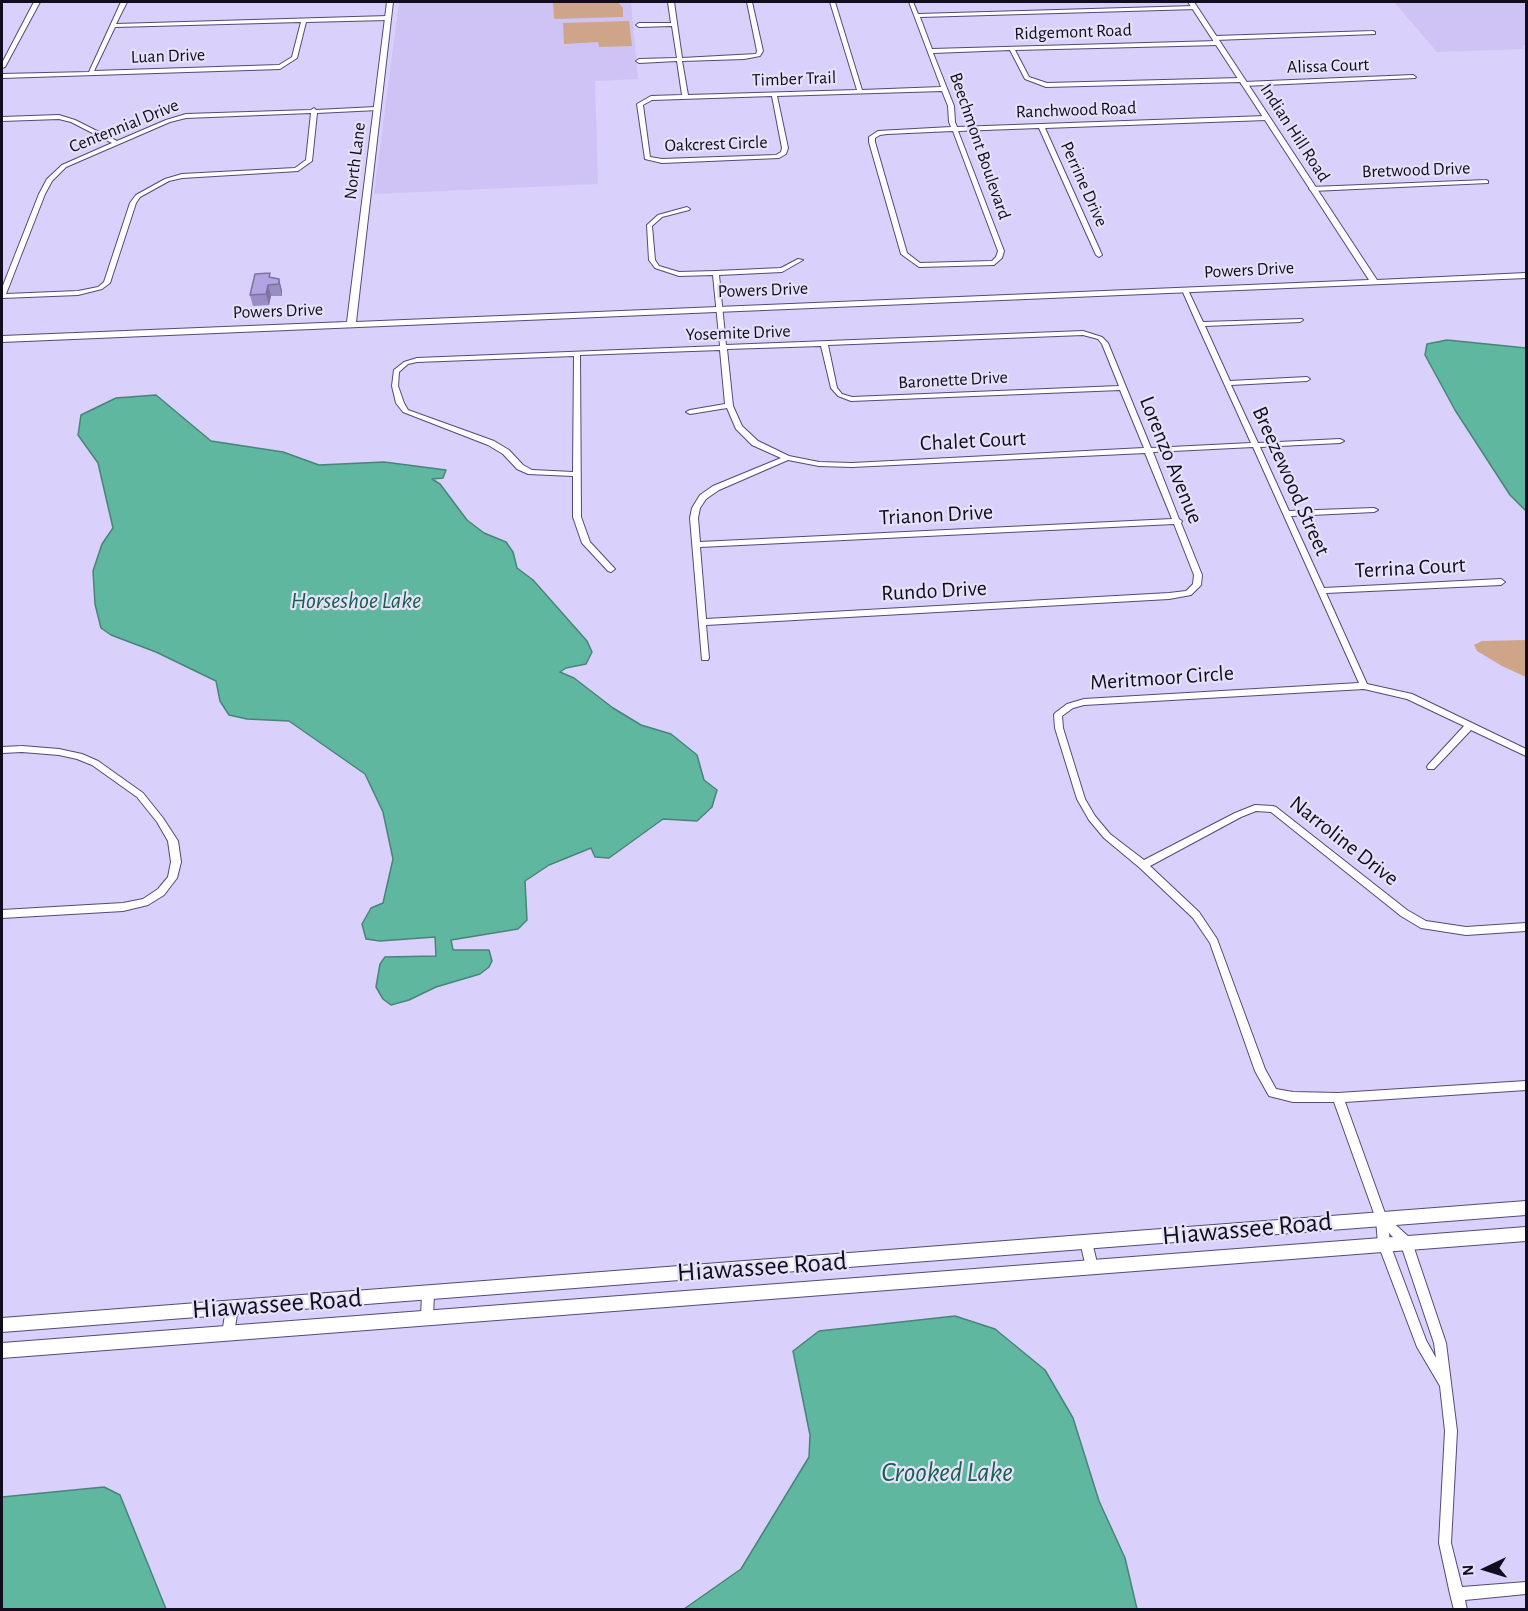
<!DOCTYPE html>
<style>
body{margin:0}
#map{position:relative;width:1528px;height:1611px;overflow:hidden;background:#d9d0fb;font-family:"Alegreya Sans",sans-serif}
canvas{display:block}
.frame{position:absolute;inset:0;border:3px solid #110c1e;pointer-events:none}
.north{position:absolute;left:1456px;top:1539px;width:60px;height:60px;-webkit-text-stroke:4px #e5e1f7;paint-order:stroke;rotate:266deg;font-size:16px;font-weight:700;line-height:24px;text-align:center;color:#110c1e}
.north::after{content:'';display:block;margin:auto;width:21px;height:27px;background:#110c1e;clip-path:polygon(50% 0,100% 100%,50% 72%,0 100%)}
</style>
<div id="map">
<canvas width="1528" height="1611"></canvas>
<div class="frame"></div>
<div class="north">N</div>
</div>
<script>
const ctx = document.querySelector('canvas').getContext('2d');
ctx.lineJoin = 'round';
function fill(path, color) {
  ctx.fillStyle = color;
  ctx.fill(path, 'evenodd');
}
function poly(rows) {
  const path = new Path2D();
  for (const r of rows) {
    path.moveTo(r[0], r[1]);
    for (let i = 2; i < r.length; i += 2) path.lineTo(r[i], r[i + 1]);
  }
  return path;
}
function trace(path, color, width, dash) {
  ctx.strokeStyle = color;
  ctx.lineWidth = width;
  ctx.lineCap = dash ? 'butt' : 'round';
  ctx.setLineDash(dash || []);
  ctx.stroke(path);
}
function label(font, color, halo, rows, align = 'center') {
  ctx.font = font + ' "Alegreya Sans",sans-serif';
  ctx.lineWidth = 4.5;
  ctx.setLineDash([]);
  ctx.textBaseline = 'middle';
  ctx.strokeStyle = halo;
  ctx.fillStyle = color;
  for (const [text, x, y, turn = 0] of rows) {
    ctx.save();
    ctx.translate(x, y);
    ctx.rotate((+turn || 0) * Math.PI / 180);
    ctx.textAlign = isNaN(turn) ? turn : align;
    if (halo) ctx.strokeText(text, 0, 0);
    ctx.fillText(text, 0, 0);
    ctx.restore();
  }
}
const built = poly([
 [399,2,631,2,638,79,595,81,598,184,374,194],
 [1394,2,1526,2,1526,45,1522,46,1525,49,1437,52]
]);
const green = poly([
 [553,2,618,2,623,8,623,17,556,19,554,18],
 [629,21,632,46,599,47,598,42,564,44,563,23],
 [1526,640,1526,677,1502,666,1477,651,1474,645,1482,641]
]);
const water = poly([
 [1447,340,1526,348,1526,511,1510,495,1455,410,1425,355,1427,344,1447,340],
 [156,395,211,441,283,452,319,465,384,462,446,470,443,478,432,479,440,484,467,520,484,533,506,542,513,552,517,568,533,580,587,641,592,652,586,664,566,668,560,672,574,678,613,708,641,725,671,734,697,755,704,780,717,790,712,807,697,821,663,819,609,858,595,857,591,848,549,865,525,881,527,920,518,929,451,940,453,950,489,950,492,961,489,967,480,974,436,987,409,1000,391,1005,383,999,376,987,380,964,385,957,436,956,435,937,380,941,366,939,362,924,371,908,383,903,393,859,383,812,365,774,289,721,247,719,229,715,220,701,216,681,156,652,111,635,101,628,95,604,93,571,102,544,113,528,98,463,78,435,81,415,116,398,156,395],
 [955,1316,995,1329,1045,1370,1073,1418,1099,1501,1125,1558,1137,1609,684,1609,741,1569,809,1457,810,1435,793,1351,819,1331,955,1316],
 [104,1487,120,1495,166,1609,2,1609,2,1497,104,1487]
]);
const minor = poly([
 [34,2,40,2,5,67,2,68,2,63,34,2],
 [121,2,127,2,116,24,388,16,391,18,388,20,306,22,297,58,280,69,2,78,2,74,89,72,121,2],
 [301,22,292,57,279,65,94,71,115,27,301,22],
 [668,2,674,2,682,58,756,54,757,51,747,2,752,2,763,51,760,56,744,59,682,61,688,95,857,90,830,2,835,2,862,90,941,87,909,2,913,2,918,14,1195,6,1197,7,1197,9,920,17,932,49,1218,41,1221,43,1218,45,1015,50,1029,77,1047,83,1241,78,1244,80,1241,82,1046,87,1025,79,1010,50,933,53,954,106,955,122,957,127,1266,116,1269,118,1266,120,1045,128,1102,255,1099,257,1096,255,1039,128,958,131,1004,251,1002,258,994,265,919,267,901,254,869,142,869,137,878,131,951,127,949,122,948,106,942,91,777,96,788,148,786,154,779,158,662,163,645,159,637,104,651,96,682,95,677,61,639,63,636,61,639,59,677,58,672,26,639,27,636,25,639,23,671,23,668,2],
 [772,96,782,148,781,152,776,155,662,159,650,157,643,105,652,100,772,96],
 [953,131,998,251,996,257,992,261,920,263,907,253,875,142,875,138,880,135,887,134,953,131],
 [1373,31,1375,32,1375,34,1215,40,1212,38,1215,36,1373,31],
 [1413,75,1416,77,1415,78,1244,86,1241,84,1244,82,1413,75],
 [376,107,379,109,378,110,317,113,312,161,298,171,182,178,169,181,140,197,136,203,110,283,102,289,78,295,2,298,2,288,39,194,47,179,62,165,112,143,71,122,59,119,2,121,2,117,59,115,75,120,117,141,166,120,186,114,311,110,314,108,316,110,376,107],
 [311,113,306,160,295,168,182,174,165,179,136,195,130,203,104,282,98,287,78,291,6,294,45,194,52,181,66,167,170,122,186,118,311,113],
 [1486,180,1488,181,1488,183,1312,191,1309,189,1312,187,1486,180],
 [687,207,690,209,689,210,662,217,652,226,655,260,659,266,679,272,716,271,781,268,798,259,803,260,782,272,719,275,726,345,1083,331,1102,337,1108,343,1151,448,1251,443,1197,324,1182,290,1183,289,1188,290,1203,322,1302,319,1303,320,1300,322,1205,326,1230,381,1307,377,1310,379,1307,381,1231,385,1258,443,1340,439,1344,441,1340,443,1260,447,1289,511,1374,508,1378,510,1374,512,1291,516,1324,588,1501,579,1505,582,1501,585,1326,593,1367,684,1412,694,1526,749,1526,756,1471,730,1434,769,1428,769,1427,767,1428,765,1464,726,1407,699,1364,689,1084,705,1073,708,1062,716,1063,728,1085,799,1095,816,1110,834,1144,860,1235,813,1255,805,1273,806,1276,807,1407,910,1426,921,1466,927,1526,923,1526,931,1466,935,1421,928,1401,916,1271,812,1256,811,1241,817,1150,866,1199,912,1217,939,1265,1069,1276,1089,1293,1092,1338,1093,1526,1081,1526,1090,1345,1102,1386,1216,1410,1238,1412,1242,1446,1343,1457,1431,1451,1543,1462,1587,1526,1582,1526,1594,1465,1600,1467,1610,1454,1610,1450,1594,1439,1543,1445,1431,1440,1386,1417,1347,1378,1244,1376,1219,1334,1102,1293,1102,1269,1096,1255,1071,1210,943,1193,918,1140,868,1104,838,1089,820,1077,799,1055,728,1054,715,1055,713,1067,704,1084,699,1359,683,1253,447,1153,452,1179,519,1182,521,1181,523,1202,575,1201,585,1191,595,1169,599,706,625,709,658,708,660,702,660,690,518,692,508,700,495,713,486,781,458,752,445,736,429,727,408,690,414,686,412,690,410,725,404,720,350,580,355,581,517,590,542,615,569,611,572,608,571,582,543,573,517,573,476,528,474,517,469,503,454,488,445,403,412,396,403,392,386,394,370,404,362,417,358,720,346,713,275,679,276,655,268,649,260,647,225,658,215,687,207],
 [1083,335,1098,339,1102,344,1119,386,852,397,842,394,837,388,828,345,1083,335],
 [821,346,831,388,838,396,851,401,1120,390,1144,448,852,463,819,462,789,456,758,441,742,426,733,406,727,349,821,346],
 [574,356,573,472,532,470,523,465,509,450,494,441,408,410,404,403,398,386,399,372,408,364,417,362,574,356],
 [1145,453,1172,519,700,542,698,518,700,508,706,499,719,490,788,460,819,466,852,467,1145,453],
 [1174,524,1194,575,1193,584,1186,591,1169,593,706,619,700,547,1174,524],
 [1389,1233,1401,1245,1434,1343,1436,1358,1426,1340,1390,1244,1389,1233],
 [22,746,59,749,82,754,98,761,143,793,163,818,178,841,181,862,177,878,164,895,148,905,123,911,2,918,2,910,123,903,143,899,158,889,168,877,171,862,168,841,157,822,137,797,92,765,77,759,59,755,22,752,2,753,2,747,22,746],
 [1086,1237,1090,1238,1092,1242,1098,1267,1096,1271,1092,1272,1088,1271,1086,1267,1080,1242,1082,1238,1086,1237],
 [428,1288,432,1289,434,1293,433,1318,431,1322,427,1324,423,1322,421,1318,422,1293,424,1289,428,1288],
 [232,1302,236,1304,238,1308,234,1334,232,1338,228,1340,224,1338,222,1334,226,1308,228,1304,232,1302]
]);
const tertiary = poly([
 [387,2,393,2,356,322,1369,280,1188,2,1194,2,1377,280,1526,273,1526,278,2,342,2,336,347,322,387,2],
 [1526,1201,1526,1215,2,1332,2,1318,1526,1201],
 [1526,1227,1526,1241,2,1358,2,1343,1526,1227]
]);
const wall = poly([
 [272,277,279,279,282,291,282,296,271,296,269,305,253,306,250,295]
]);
const shadedWall = poly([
 [279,279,282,291,282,296,279,284],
 [268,285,271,296,269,305,266,294]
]);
const building = poly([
 [270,273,269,277,279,279,279,284,268,285,266,294,250,295,255,274,270,273]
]);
const farStreetnames = [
 ["Ridgemont Road",1073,32,-2],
 ["Luan Drive",168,56,-2],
 ["Alissa Court",1328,66,-2],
 ["Timber Trail",794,79,-2],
 ["Ranchwood Road",1076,110,-2],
 ["Centennial Drive",124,126,-22],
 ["Indian Hill Road",1295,133,57],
 ["Oakcrest Circle",716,144,-2],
 ["Beechmont Boulevard",980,146,71],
 ["North Lane",355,161,-83],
 ["Bretwood Drive",1416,170,-2],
 ["Perrine Drive",1084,184,66],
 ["Powers Drive",1249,270,-3],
 ["Powers Drive",763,290,-2],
 ["Powers Drive",278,311,-2],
 ["Yosemite Drive",738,333,-2],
 ["Baronette Drive",953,380,-3]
];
const streetNames = [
 ["Chalet Court",973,441,-3],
 ["Lorenzo Avenue",1171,460,68],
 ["Breezewood Street",1291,481,66],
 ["Trianon Drive",936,515,-3],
 ["Terrina Court",1410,568,-3],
 ["Rundo Drive",934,591,-3],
 ["Meritmoor Circle",1162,678,-4],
 ["Narroline Drive",1344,841,38]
];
const waterNames = [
 ["Horseshoe Lake",356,601]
];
const nearStreetnames = [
 ["Hiawassee Road",1247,1229,-5],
 ["Hiawassee Road",762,1267,-4],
 ["Hiawassee Road",277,1304,-4]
];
const nearWaternames = [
 ["Crooked Lake",947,1473]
];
fill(built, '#cec3f4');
fill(green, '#cfa58a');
fill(water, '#60b7a0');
trace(water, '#488479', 1.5);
trace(minor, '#554977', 2);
trace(tertiary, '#554977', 2);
fill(minor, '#fff');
fill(tertiary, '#fff');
fill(wall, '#998dc3');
fill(shadedWall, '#7d739f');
fill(building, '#b2a4e3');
trace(building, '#7d739f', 1.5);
label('18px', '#110c1e', '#e5e1f7', farStreetnames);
label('22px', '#110c1e', '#e5e1f7', streetNames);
label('italic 24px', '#195f4f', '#e5e1f7', waterNames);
label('27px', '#110c1e', '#e5e1f7', nearStreetnames);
label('italic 28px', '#195f4f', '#e5e1f7', nearWaternames);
</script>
